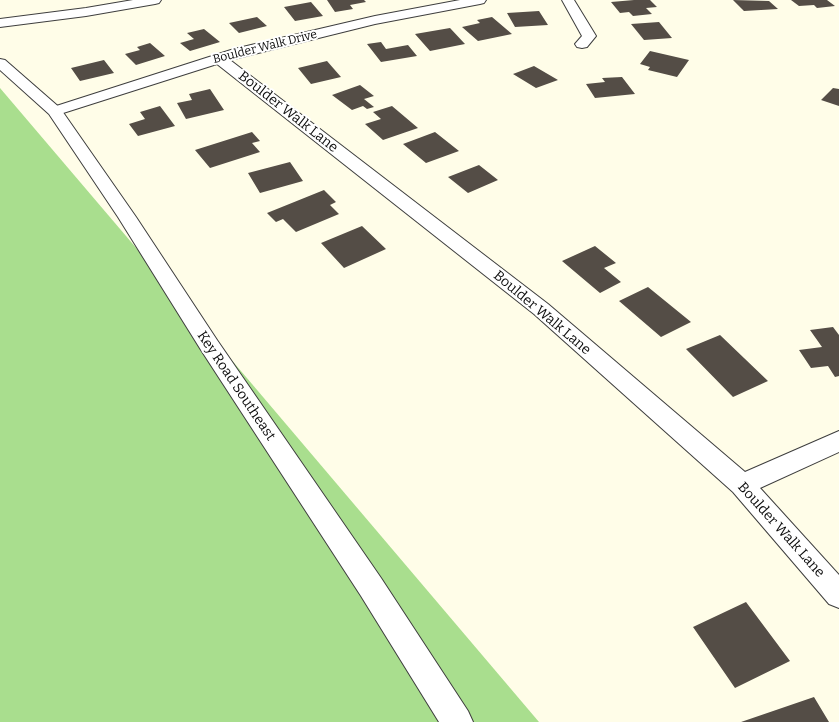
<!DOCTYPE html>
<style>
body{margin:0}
canvas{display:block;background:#fffde8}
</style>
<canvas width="839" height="722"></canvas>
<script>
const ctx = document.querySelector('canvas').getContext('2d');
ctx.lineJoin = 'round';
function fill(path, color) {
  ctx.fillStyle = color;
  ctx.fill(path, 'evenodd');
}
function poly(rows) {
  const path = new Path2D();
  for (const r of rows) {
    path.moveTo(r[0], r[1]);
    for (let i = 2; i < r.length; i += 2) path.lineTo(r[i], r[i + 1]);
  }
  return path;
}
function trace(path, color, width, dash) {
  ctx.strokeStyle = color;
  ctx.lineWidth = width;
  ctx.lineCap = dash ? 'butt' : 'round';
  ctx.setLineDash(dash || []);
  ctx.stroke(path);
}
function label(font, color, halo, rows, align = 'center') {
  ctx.font = font + ' Bitter,serif';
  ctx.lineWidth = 4;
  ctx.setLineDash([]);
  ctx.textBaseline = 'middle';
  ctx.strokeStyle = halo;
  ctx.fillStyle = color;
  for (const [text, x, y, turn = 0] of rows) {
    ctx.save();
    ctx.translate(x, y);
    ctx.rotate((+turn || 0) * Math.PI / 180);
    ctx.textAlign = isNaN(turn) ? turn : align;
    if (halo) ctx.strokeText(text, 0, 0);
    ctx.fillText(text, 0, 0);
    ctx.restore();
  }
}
const forest = poly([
 [0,88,252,384,539,722,0,722]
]);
const building = poly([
 [327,0,364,0,366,2,350,5,353,9,335,12],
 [634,0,650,0,657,7,646,8,652,14,633,16,629,12,620,13,611,2],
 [733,0,769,1,778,9,744,11],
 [791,0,827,0,835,6,817,8,814,5,799,6],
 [311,2,323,16,295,21,284,7],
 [539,11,548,25,515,27,507,13],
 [257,17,267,26,239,33,229,23],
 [492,17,512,34,478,41,462,27,480,23,477,20],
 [659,22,672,38,644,40,631,24],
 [450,28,465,44,430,51,415,34],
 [204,29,220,42,190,51,180,43,194,39,187,33],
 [381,42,386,49,408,45,417,56,381,62,367,44],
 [150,43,165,56,136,65,125,54,140,50,137,47],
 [650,51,689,60,677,77,648,70,650,67,640,64],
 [104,60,114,73,80,81,71,68],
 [327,61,341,77,311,84,298,68],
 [534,66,558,80,536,88,513,74],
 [622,77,635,94,595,98,586,84,605,82,602,78],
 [360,85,374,96,364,99,374,107,367,109,363,106,352,110,332,95],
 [833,88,839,89,839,106,821,100],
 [210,89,224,110,186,119,177,103,192,100,189,94],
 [160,106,175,126,138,136,129,124,145,119,140,112],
 [392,106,418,128,383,140,365,124,381,119,373,112],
 [252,132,260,141,252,143,260,152,210,168,195,150],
 [435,132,459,151,426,163,403,144],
 [290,162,303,181,260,193,248,173],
 [479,165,498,180,468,193,448,177],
 [324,190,336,202,330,205,339,214,296,232,283,219,276,222,267,213],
 [362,226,386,249,344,268,321,243],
 [595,246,616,263,604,268,621,282,600,293,562,261],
 [648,287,691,322,661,337,619,301],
 [833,327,839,335,839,376,835,377,828,366,811,368,799,350,822,347,810,330],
 [720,335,768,381,733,397,686,349],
 [746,602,790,661,735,688,693,627],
 [814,697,829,722,741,722]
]);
const minor = poly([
 [460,0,486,0,484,3,480,4,375,24,230,60,548,304,745,472,839,431,839,452,760,488,839,575,839,608,829,604,733,492,534,314,217,64,60,114,55,116,50,114,47,111,50,108,234,49,375,16,460,0],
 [562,0,574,0,596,36,587,47,582,48,577,47,575,44,582,36,562,0]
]);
const tertiary = poly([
 [133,0,161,0,159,3,155,4,86,16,0,27,0,19,86,8,133,0],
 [0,59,5,60,60,108,136,217,217,340,381,578,468,711,473,722,439,722,361,596,201,350,118,217,49,114,0,70,0,59]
]);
const farStreetnames = [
 ["Boulder Walk Drive",265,47,-14]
];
const streetNames = [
 ["Boulder Walk Lane",288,112,38],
 ["Boulder Walk Lane",542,313,40],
 ["Key Road Southeast",236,386,56],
 ["Boulder Walk Lane",781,530,48]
];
fill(forest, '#a9de8e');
fill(building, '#544d46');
trace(minor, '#3e3e3e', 2);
trace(tertiary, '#3e3e3e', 2);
fill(minor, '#fff');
fill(tertiary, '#fff');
label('12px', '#0b0b0b', '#fff', farStreetnames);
label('14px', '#0b0b0b', '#fff', streetNames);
</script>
